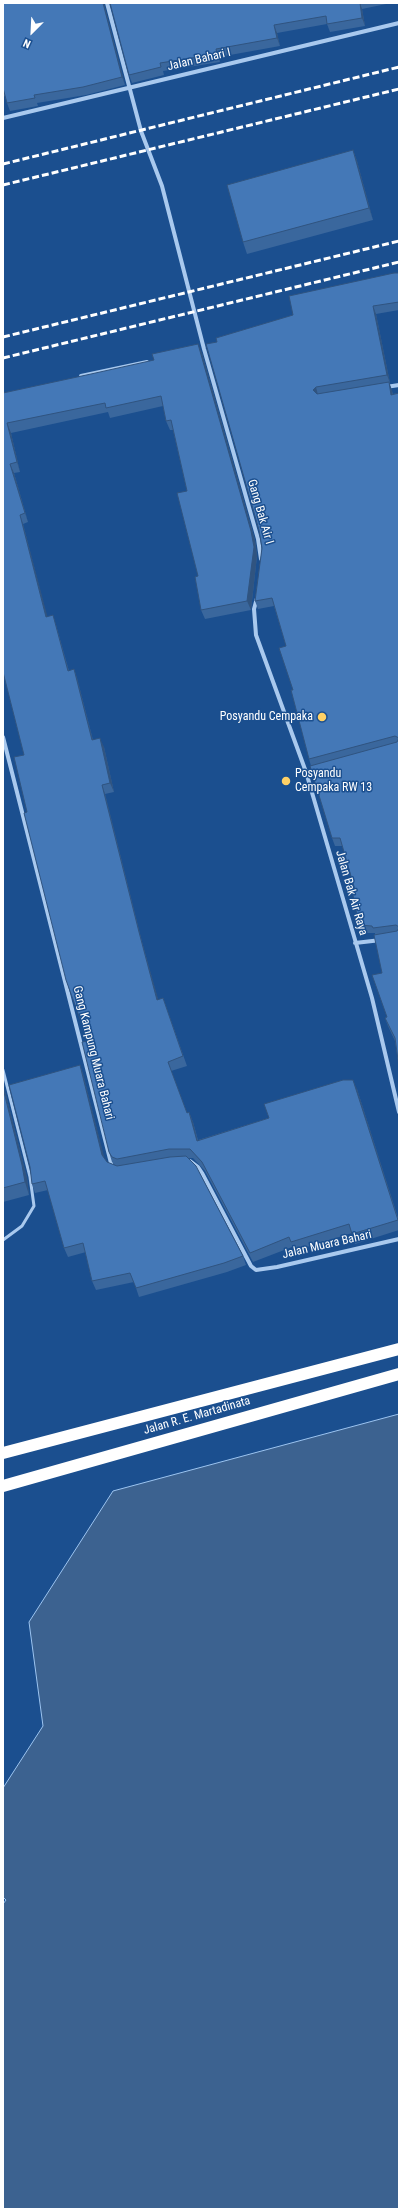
<!DOCTYPE html>
<style>
body{margin:0}
#map{position:relative;width:402px;height:2212px;overflow:hidden;background:#1b4f8f;font-family:"Roboto Condensed",sans-serif}
canvas{display:block}
.frame{position:absolute;inset:0;border:4px solid #fff;pointer-events:none}
.north{position:absolute;left:12px;top:12px;width:40px;height:40px;-webkit-text-stroke:3px #1b4f8f;paint-order:stroke;rotate:204deg;font-size:11px;font-weight:700;line-height:16px;text-align:center;color:#fff}
.north::after{content:'';display:block;margin:auto;width:14px;height:18px;background:#fff;clip-path:polygon(50% 0,100% 100%,50% 72%,0 100%)}
</style>
<div id="map">
<canvas width="402" height="2212"></canvas>
<div class="frame"></div>
<div class="north">N</div>
</div>
<script>
const ctx = document.querySelector('canvas').getContext('2d');
ctx.lineJoin = 'round';
function fill(path, color) {
  ctx.fillStyle = color;
  ctx.fill(path, 'evenodd');
}
function poly(rows) {
  const path = new Path2D();
  for (const r of rows) {
    path.moveTo(r[0], r[1]);
    for (let i = 2; i < r.length; i += 2) path.lineTo(r[i], r[i + 1]);
  }
  return path;
}
function trace(path, color, width, dash) {
  ctx.strokeStyle = color;
  ctx.lineWidth = width;
  ctx.lineCap = dash ? 'butt' : 'round';
  ctx.setLineDash(dash || []);
  ctx.stroke(path);
}
function label(font, color, halo, rows, align = 'center') {
  ctx.font = font + ' "Roboto Condensed",sans-serif';
  ctx.lineWidth = 3;
  ctx.setLineDash([]);
  ctx.textBaseline = 'middle';
  ctx.strokeStyle = halo;
  ctx.fillStyle = color;
  for (const [text, x, y, turn = 0] of rows) {
    ctx.save();
    ctx.translate(x, y);
    ctx.rotate((+turn || 0) * Math.PI / 180);
    ctx.textAlign = isNaN(turn) ? turn : align;
    if (halo) ctx.strokeText(text, 0, 0);
    ctx.fillText(text, 0, 0);
    ctx.restore();
  }
}
const water = poly([
 [399,1414,399,2209,3,2209,3,1904,6,1900,3,1897,3,1788,43,1726,29,1622,113,1491,399,1414]
]);
const lane = poly([
 [3,1070,30,1177,34,1206,22,1226,3,1240]
]);
const street = poly([
 [107,3,141,131,162,186,204,349,258,539,261,559],
 [3,118,399,23],
 [81,376,147,362],
 [386,387,399,385],
 [257,598,254,609,256,635,306,772,372,998,399,1112],
 [3,737,112,1167],
 [355,943,381,940],
 [190,1161,198,1167,202,1173,251,1266,256,1270,277,1267,399,1239]
]);
const highway = poly([
 [3,1453,399,1349],
 [3,1486,399,1374]
]);
const rail = poly([
 [3,164,399,67],
 [3,185,399,89],
 [3,337,399,241],
 [3,358,399,262]
]);
const wall = poly([
 [3,3,104,3,104,4,125,85,86,95,37,103,38,106,10,111,7,103,5,96,3,97],
 [110,3,391,3,362,9,365,26,330,32,327,24,277,33,280,46,219,57,220,62,163,71,164,75,132,83,129,75],
 [353,150,357,161,373,220,247,254,243,242],
 [399,273,399,310,376,314,390,383,389,383,393,394,399,393,399,1067,395,1041,388,1026,385,1018,387,1017,382,973,375,935,375,933,362,933,359,925,355,890,343,846,335,846,332,838,309,759,286,646,274,606,258,609,255,601,262,548,259,530,217,342,293,315],
 [202,353,255,540,257,556,251,610,205,619,201,610,198,576,187,491,173,430,170,430,166,421,163,406,110,418,108,412,11,433,20,472,14,473,28,522,23,524,47,617,56,625,69,671,74,669,77,678,93,740,104,747,114,792,105,794,142,942,158,1000,163,998,187,1066,171,1071,187,1113,189,1112,193,1122,198,1140,269,1118,357,1089,399,1221,399,1230,355,1244,352,1233,294,1251,292,1247,253,1262,205,1171,193,1158,189,1158,243,1256,246,1265,227,1272,139,1297,134,1282,96,1290,92,1281,86,1252,68,1257,64,1248,48,1190,35,1193,32,1184,80,1065,83,1074,104,1158,107,1162,115,1165,112,1162,109,1152,88,1041,27,812,24,755,4,675,3,675,3,393],
 [3,1086,6,1095,27,1178,29,1195,3,1202]
]);
const shadedWall = poly([
 [103,3,104,3,104,4,125,85,122,77],
 [360,3,362,9,365,26,362,18],
 [274,25,277,33,280,46,277,38],
 [216,49,219,57,220,62,217,54],
 [353,150,357,161,373,220,369,208],
 [373,306,376,314,390,383,387,375],
 [198,344,202,353,255,540,257,556,251,610,247,601],
 [389,382,392,390,394,403,391,395],
 [316,387,318,395,313,390],
 [7,423,11,433,20,472,17,462],
 [10,464,14,473,28,522,25,513],
 [20,515,23,524,50,626,46,617],
 [53,615,56,625,71,680,68,671],
 [74,669,77,678,95,749,92,740],
 [100,738,104,747,114,792,110,783],
 [102,785,105,794,142,942,161,1009,157,1000,139,932],
 [80,1065,83,1074,106,1164,102,1155],
 [353,1080,357,1089,399,1222],
 [3,1086,6,1095,27,1178,29,1195,25,1182],
 [189,1112,193,1122,200,1150,197,1141]
]);
const building = poly([
 [3,3,103,3,122,77,83,87,34,95,35,98,7,103,3,88,3,3],
 [110,3,360,3,362,18,327,24,326,16,274,25,277,38,216,49,217,54,160,63,161,67,129,75,110,3],
 [353,150,369,208,243,242,227,185,353,150],
 [394,273,399,273,399,302,373,306,387,375,316,387,313,390,317,394,389,382,391,395,399,393,399,738,395,736,309,759,291,690,293,690,279,648,286,646,272,598,255,601,262,548,259,530,206,344,217,342,216,338,293,315,289,296,394,273],
 [198,344,251,531,254,547,247,601,201,610,195,577,198,576,177,493,187,491,171,420,166,421,161,396,106,408,105,403,7,423,17,462,10,464,25,513,20,515,46,617,53,615,68,671,74,669,92,740,100,738,110,783,102,785,139,932,157,1000,163,998,183,1056,168,1062,187,1113,189,1112,197,1141,269,1118,264,1104,343,1080,353,1080,398,1220,352,1234,349,1224,291,1242,289,1237,250,1253,202,1162,190,1149,169,1149,117,1159,112,1157,109,1152,82,1042,88,1041,66,980,24,813,27,812,14,757,24,755,3,672,3,393,91,374,154,360,152,354,198,344],
 [399,738,399,927,396,925,373,928,372,926,359,925,352,890,355,890,340,838,332,838,310,766,397,742,399,738],
 [399,928,399,1067,395,1038,385,1018,387,1017,372,975,382,973,374,935,397,931,399,928],
 [80,1065,102,1155,107,1162,117,1166,170,1157,186,1156,196,1166,243,1256,224,1263,136,1288,130,1273,92,1281,83,1243,64,1248,45,1181,32,1184,30,1167,9,1085,80,1065],
 [3,1088,22,1165,25,1182,3,1188,3,1088]
]);
const markers = [
 [322,717,5,"#ffd166"],
 [286,781,5,"#ffd166"]
];
const streetNames = [
 ["Jalan Bahari I",199,60,-13],
 ["Gang Bak Air I",260,512,74],
 ["Jalan Bak Air Raya",351,893,74],
 ["Gang Kampung Muara Bahari",93,1053,76],
 ["Jalan Muara Bahari",327,1245,-13],
 ["Jalan R. E. Martadinata",197,1416,-16]
];
const poiNames = [
 ["Posyandu Cempaka",313,717],
 ["Posyandu",295,774,"left"],
 ["Cempaka RW 13",295,788,"left"]
];
fill(water, '#3c6290');
trace(water, '#9cc4f0', 1);
trace(lane, '#a9c9ee', 3);
trace(street, '#a9c9ee', 4);
trace(highway, '#fff', 12);
trace(rail, '#fff', 3, [7, 3]);
fill(wall, '#3a679d');
fill(shadedWall, '#305480');
fill(building, '#4478b7');
trace(building, '#305480', 1);
for (const [x, y, r, color] of markers) {
  const dot = new Path2D();
  dot.arc(x, y, r, 0, 2 * Math.PI);
  ctx.fillStyle = color;
  ctx.fill(dot);
  trace(dot, '#1b4f8f', 1.5);
}
label('12px', '#fff', '#1b4f8f', streetNames);
label('12px', '#fff', '#1b4f8f', poiNames, 'right');
</script>
